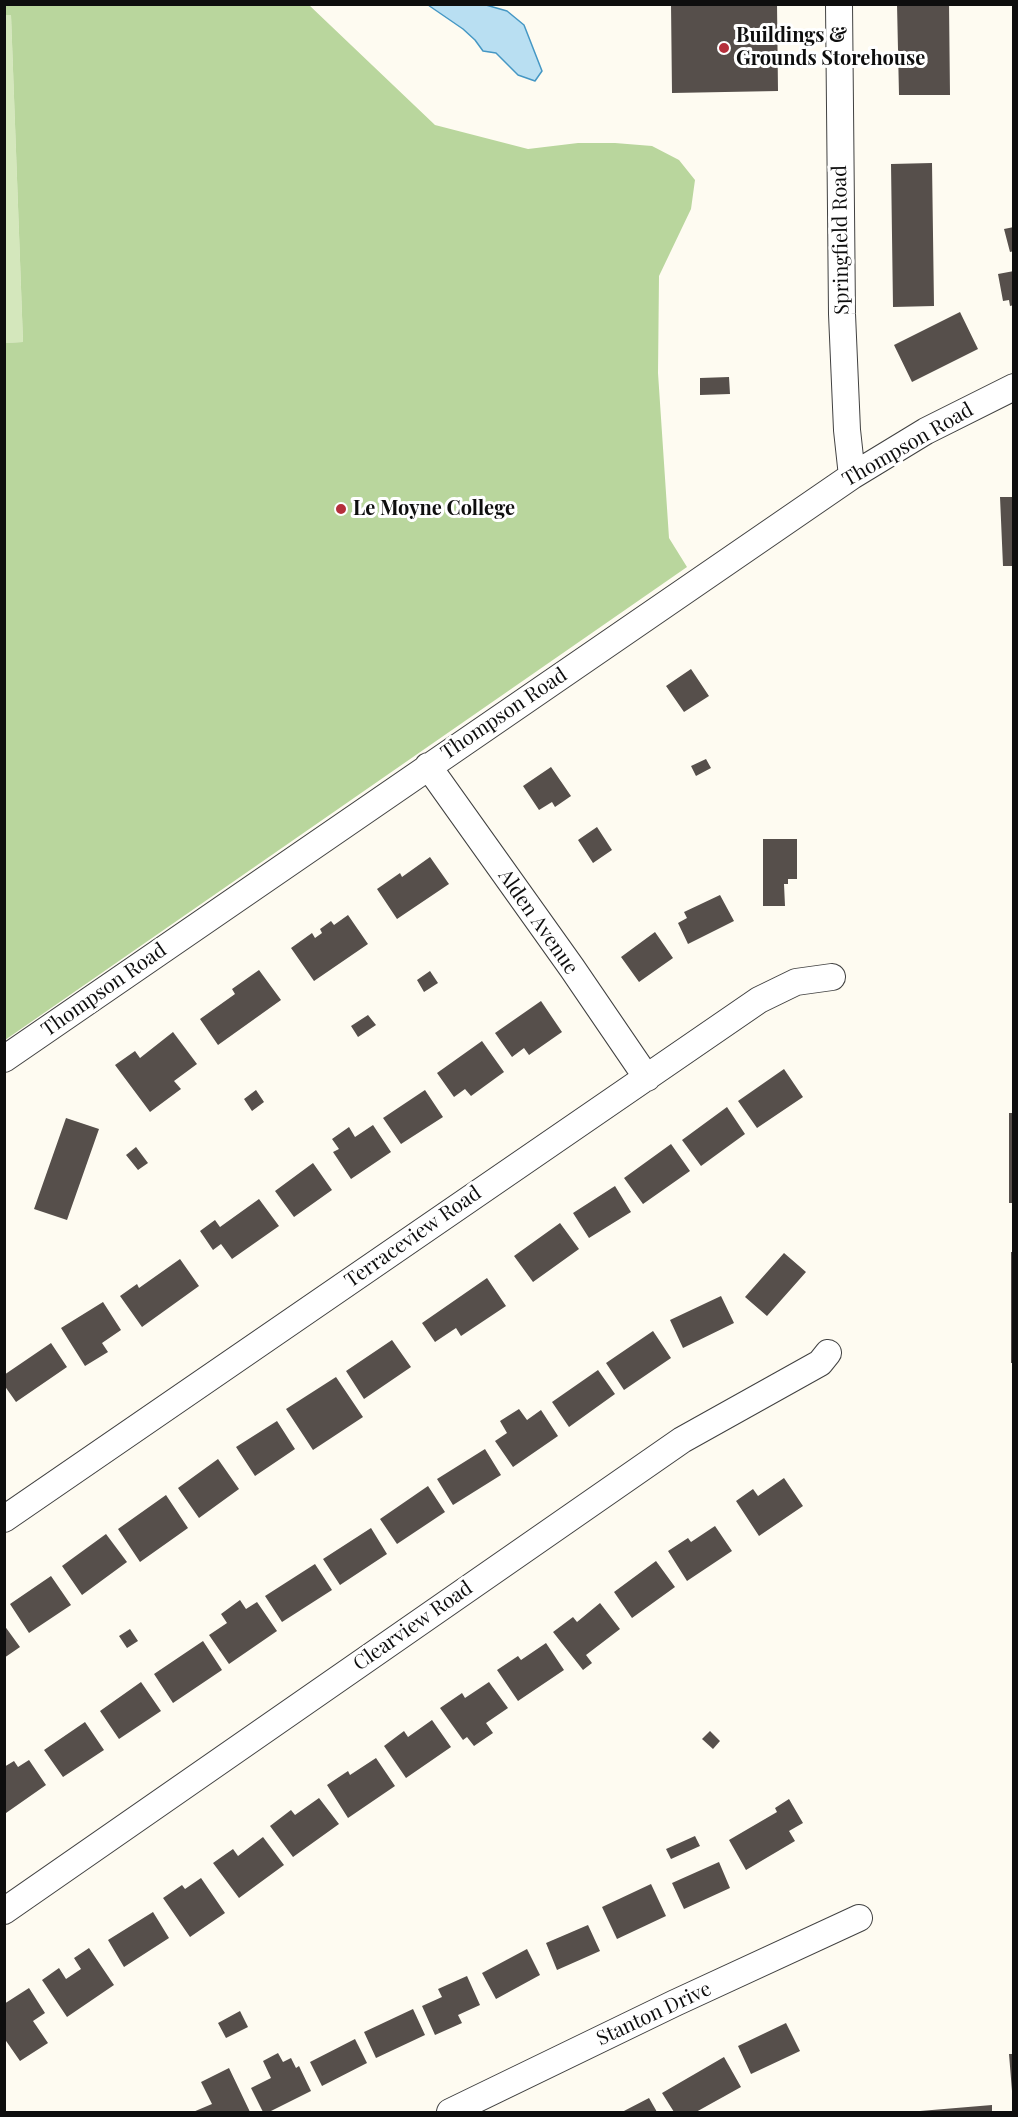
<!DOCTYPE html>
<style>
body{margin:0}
#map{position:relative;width:1018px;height:2117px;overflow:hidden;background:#fefbf1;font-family:"Playfair Display",serif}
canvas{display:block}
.frame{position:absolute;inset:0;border:6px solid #0e0e0e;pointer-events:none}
</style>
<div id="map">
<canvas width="1018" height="2117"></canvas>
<div class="frame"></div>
</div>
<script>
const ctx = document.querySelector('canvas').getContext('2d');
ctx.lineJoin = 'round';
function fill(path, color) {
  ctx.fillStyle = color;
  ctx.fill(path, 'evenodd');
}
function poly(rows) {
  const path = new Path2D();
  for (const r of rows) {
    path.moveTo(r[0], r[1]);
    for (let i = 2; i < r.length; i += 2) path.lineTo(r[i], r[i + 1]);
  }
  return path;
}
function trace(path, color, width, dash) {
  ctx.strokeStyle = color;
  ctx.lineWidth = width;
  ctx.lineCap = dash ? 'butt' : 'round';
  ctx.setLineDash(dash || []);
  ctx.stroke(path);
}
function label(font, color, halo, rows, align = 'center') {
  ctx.font = font + ' "Playfair Display",serif';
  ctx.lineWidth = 6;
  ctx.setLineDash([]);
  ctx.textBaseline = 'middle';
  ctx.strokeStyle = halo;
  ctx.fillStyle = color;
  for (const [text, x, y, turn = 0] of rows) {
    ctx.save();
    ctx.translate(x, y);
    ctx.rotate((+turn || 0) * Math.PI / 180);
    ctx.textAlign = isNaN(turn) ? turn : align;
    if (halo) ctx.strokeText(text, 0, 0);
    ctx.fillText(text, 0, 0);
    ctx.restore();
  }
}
const green = poly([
 [4,15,11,15,23,342,5,343]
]);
const forest = poly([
 [5,4,309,5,435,125,528,149,578,143,615,143,652,146,679,160,695,180,691,209,659,276,658,373,669,538,687,567,5,1040,4,343,23,342,11,15,5,15]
]);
const water = poly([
 [428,5,486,5,507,11,524,25,542,71,535,81,518,75,496,53,483,51,475,40,463,29,428,5]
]);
const building = poly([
 [671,4,777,4,778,91,672,93],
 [897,4,949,4,950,95,899,95],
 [932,163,934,306,893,307,891,164],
 [1014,227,1014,251,1010,252,1004,229],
 [1014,271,1014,305,1010,306,1009,300,1003,301,998,274],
 [960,312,978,349,912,382,894,345],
 [729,377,730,394,700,395,700,378],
 [1000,497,1014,497,1014,566,1003,566],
 [691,669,709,696,684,712,666,686],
 [706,759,711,768,696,776,691,766],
 [551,767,571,796,555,807,552,802,539,810,523,786],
 [597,827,612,850,593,863,578,840],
 [763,839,797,839,797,879,788,879,788,884,784,884,785,906,763,906],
 [430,857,449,884,397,919,377,889,400,873,402,877],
 [720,895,734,921,688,944,678,923,687,918,684,912],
 [348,915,368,944,314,981,291,948,312,933,315,938,322,933,320,929,331,921,334,925],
 [655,932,673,958,639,982,621,957],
 [259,970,281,1000,218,1045,200,1019,235,994,232,989],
 [430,971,438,983,424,992,417,980],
 [541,1001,562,1032,529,1055,524,1048,512,1057,495,1033],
 [368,1015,376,1025,358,1037,351,1026],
 [173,1032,197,1064,174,1081,181,1089,150,1112,115,1065,135,1051,140,1058],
 [482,1041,504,1072,471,1096,465,1089,454,1097,437,1073],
 [784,1069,803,1097,757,1128,738,1101],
 [256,1090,264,1102,252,1111,244,1099],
 [425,1090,443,1117,401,1144,383,1118],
 [727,1107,745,1134,701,1166,682,1140],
 [1009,1113,1014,1113,1014,1203,1009,1203],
 [66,1118,99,1129,67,1220,34,1209],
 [373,1125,391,1152,351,1179,333,1152,339,1149,332,1139,349,1127,355,1137],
 [671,1144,690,1171,643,1204,624,1178],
 [136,1147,148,1163,138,1170,126,1155],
 [313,1163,332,1190,294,1217,275,1191],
 [615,1186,631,1212,589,1238,573,1213],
 [259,1199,279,1226,232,1259,221,1244,213,1250,200,1231,215,1220,220,1227],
 [560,1223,579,1249,533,1282,514,1256],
 [1011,1252,1014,1252,1014,1363,1011,1363],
 [784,1253,806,1272,767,1316,745,1297],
 [180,1259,199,1286,142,1327,120,1296,137,1284,139,1288],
 [487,1278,506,1306,461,1336,456,1328,435,1342,422,1323],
 [721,1296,734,1323,683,1348,670,1320],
 [103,1302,121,1330,102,1343,108,1352,85,1366,61,1328],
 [653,1331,671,1358,624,1390,606,1363],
 [392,1340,411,1367,364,1399,346,1371],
 [51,1343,67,1367,16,1402,4,1385,4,1375],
 [598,1370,615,1394,569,1427,552,1402],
 [336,1377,363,1417,313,1450,286,1409],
 [519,1409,527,1420,541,1410,558,1436,513,1467,495,1441,507,1433,500,1421],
 [277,1421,295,1449,255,1476,236,1447],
 [485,1449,501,1475,453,1505,437,1479],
 [218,1459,239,1489,199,1518,178,1488],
 [784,1478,803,1506,759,1536,736,1501,753,1489,758,1496],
 [428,1486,445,1512,397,1544,380,1519],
 [166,1495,188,1528,140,1562,118,1529],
 [715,1526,732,1551,687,1581,668,1551,688,1538,691,1542],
 [371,1528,387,1554,340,1585,323,1559],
 [106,1534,127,1562,82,1595,62,1566],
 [656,1561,675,1587,632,1618,614,1592],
 [315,1564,332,1590,282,1622,265,1596],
 [51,1576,71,1605,29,1633,10,1604],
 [240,1600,246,1609,257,1602,277,1631,229,1664,209,1635,227,1623,221,1614],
 [600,1603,620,1629,586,1655,592,1663,583,1670,553,1632,573,1617,577,1622],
 [4,1625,20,1647,4,1658],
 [130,1629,138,1641,127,1648,119,1636],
 [203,1641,222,1670,173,1703,154,1674],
 [546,1643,564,1670,518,1701,497,1670,518,1656,521,1660],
 [141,1682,161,1711,119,1739,100,1711],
 [489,1682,508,1708,486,1723,493,1733,474,1746,467,1737,463,1740,440,1708,462,1693,465,1698],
 [432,1720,451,1747,406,1778,384,1746,404,1731,408,1737],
 [85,1722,104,1750,63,1777,44,1750],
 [710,1731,720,1741,713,1749,702,1739],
 [376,1758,395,1786,348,1818,327,1785,348,1771,350,1775],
 [29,1760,46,1785,6,1813,4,1767,14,1761,18,1767],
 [319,1798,339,1824,293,1857,270,1826,291,1810,295,1815],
 [789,1799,803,1823,789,1831,795,1841,746,1870,729,1840,777,1812,775,1808],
 [695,1836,700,1846,671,1859,666,1849],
 [263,1837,284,1865,239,1898,213,1863,233,1849,238,1856],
 [719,1862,730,1888,684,1909,672,1883],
 [201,1878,225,1913,190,1937,163,1898,182,1885,185,1889],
 [651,1884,666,1916,617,1939,602,1907],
 [153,1912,169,1938,124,1967,108,1940],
 [588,1925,600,1951,557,1970,546,1943],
 [89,1948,114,1985,67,2017,42,1980,59,1968,66,1979,81,1969,74,1958],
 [527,1949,540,1975,496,1999,482,1973],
 [467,1976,480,2005,458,2015,462,2023,435,2035,422,2006,442,1997,438,1989],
 [29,1988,45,2013,33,2021,48,2043,20,2061,4,2038,4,2004],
 [413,2009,425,2035,376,2058,364,2032],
 [240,2011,248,2027,226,2038,218,2023],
 [786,2023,800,2051,751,2074,738,2046],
 [355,2039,367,2063,322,2086,310,2062],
 [278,2053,283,2062,291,2058,296,2068,299,2066,311,2091,269,2112,263,2112,251,2088,271,2078,263,2061],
 [1009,2054,1014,2054,1014,2090,1012,2091],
 [724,2057,741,2087,696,2112,674,2112,662,2093],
 [229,2068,250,2112,193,2112,212,2104,201,2082],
 [649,2098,657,2112,622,2112],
 [992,2105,992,2112,920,2112,920,2111]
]);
const minor = poly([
 [839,4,842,314,847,430,852,476],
 [428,766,572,968,647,1078],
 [4,1059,852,476,926,431,1014,387],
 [4,1519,759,1000,796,982,832,977],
 [4,1911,682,1440,820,1363,828,1353],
 [450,2112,675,2003,859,1918]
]);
const markers = [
 [724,48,6,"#b52f3b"],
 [341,509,6,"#b52f3b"]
];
const poiNames = [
 ["Buildings &",736,36],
 ["Grounds Storehouse",736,59],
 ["Le Moyne College",353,509]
];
const streetNames = [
 ["Springfield Road",841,240,-91],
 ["Thompson Road",908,445,-30],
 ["Thompson Road",504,714,-34],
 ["Alden Avenue",538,922,55],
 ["Thompson Road",104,990,-35],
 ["Terraceview Road",413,1237,-35],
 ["Clearview Road",413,1626,-35],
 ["Stanton Drive",654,2014,-25]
];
fill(green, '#d4e7bc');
fill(forest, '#b9d69d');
fill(water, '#b9dff2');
trace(water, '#4597c4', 1.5);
fill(building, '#564f4b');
trace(minor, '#414141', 28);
trace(minor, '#fff', 26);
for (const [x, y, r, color] of markers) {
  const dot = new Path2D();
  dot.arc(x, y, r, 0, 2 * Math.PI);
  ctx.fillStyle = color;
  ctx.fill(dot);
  trace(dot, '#fff', 2);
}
label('bold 20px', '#0e0e0e', '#fff', poiNames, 'left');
label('20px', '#0e0e0e', '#fff', streetNames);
</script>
